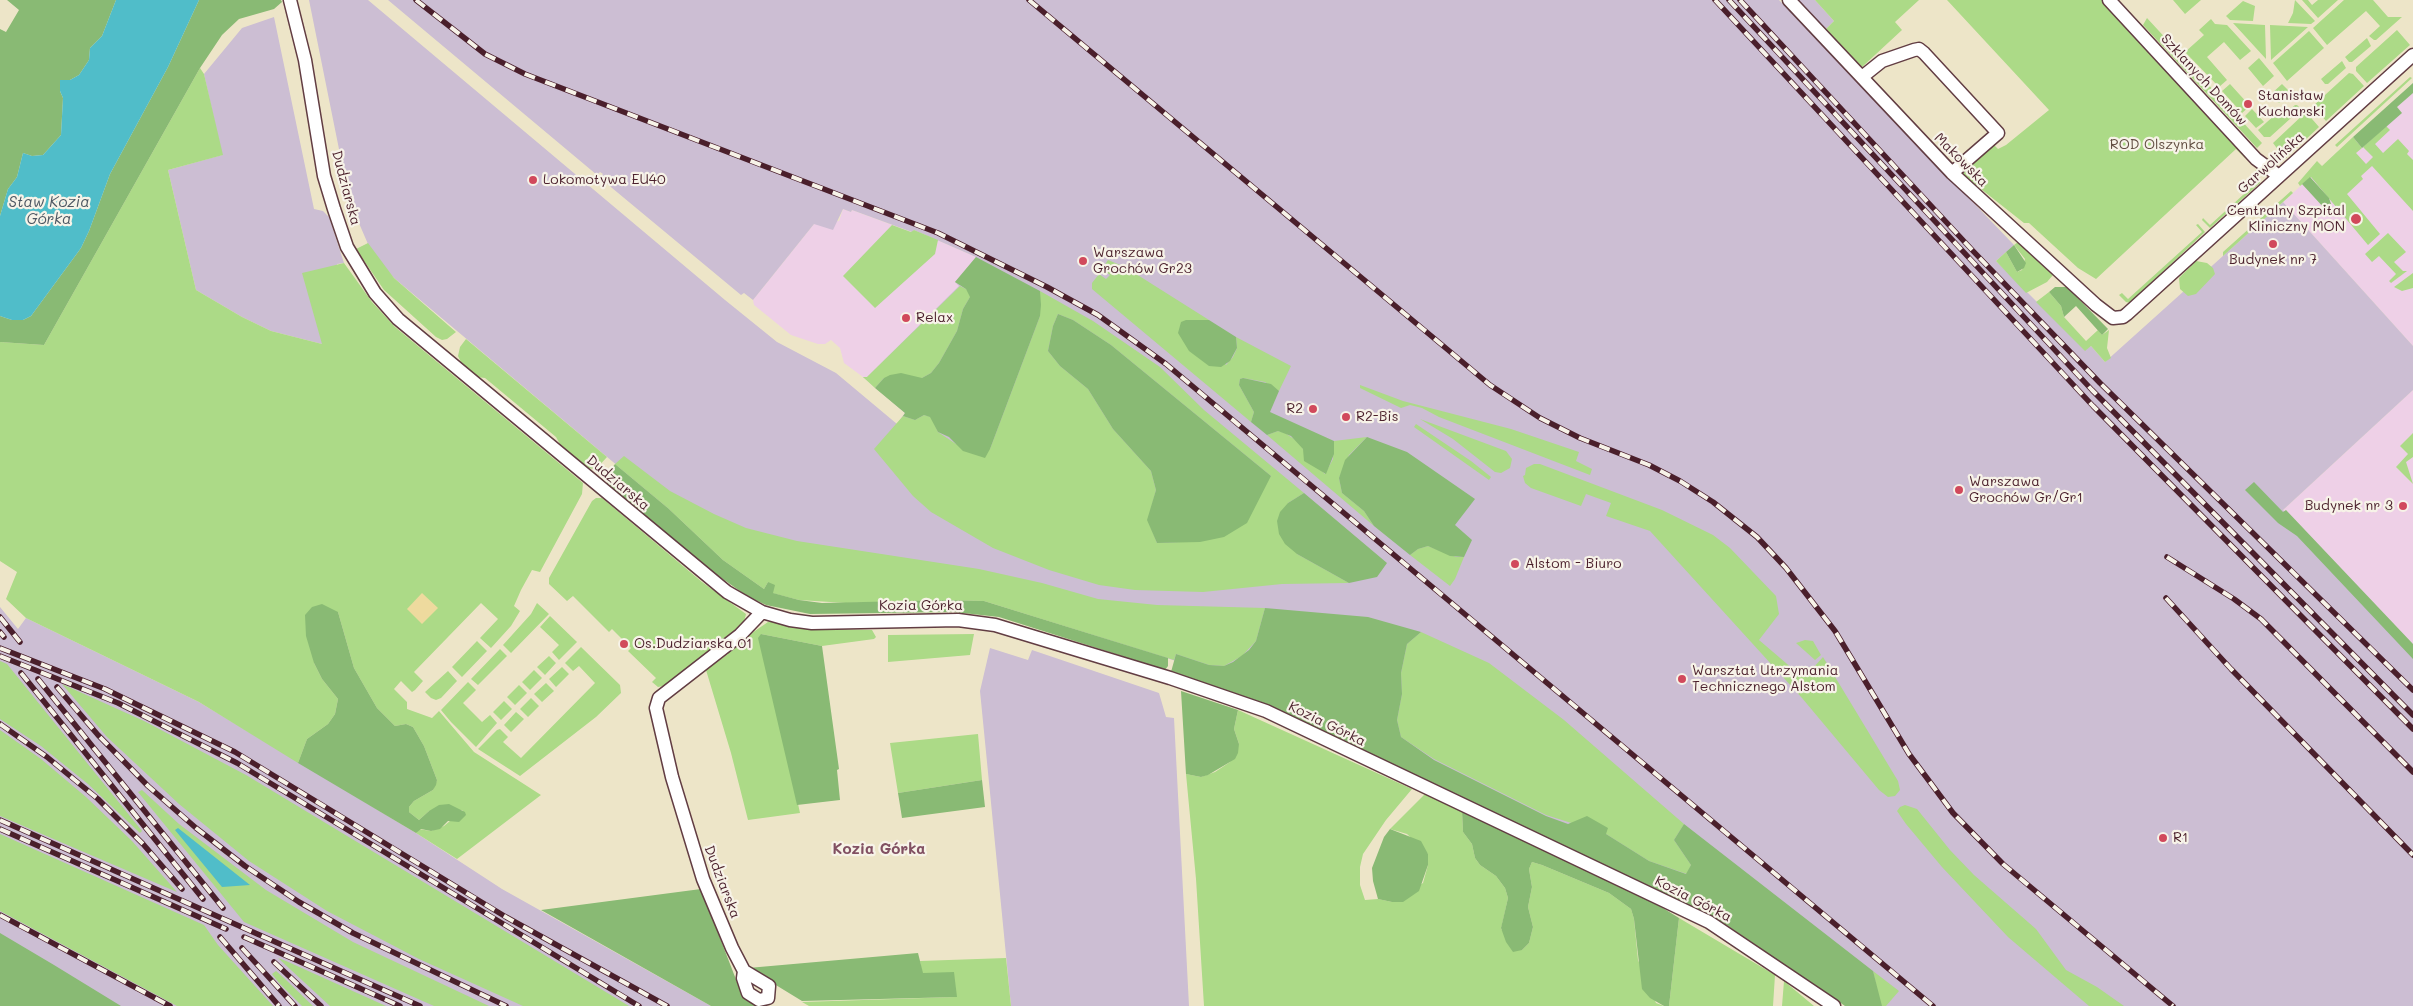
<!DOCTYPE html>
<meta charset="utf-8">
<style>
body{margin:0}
canvas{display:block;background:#ede5c8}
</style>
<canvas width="2413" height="1006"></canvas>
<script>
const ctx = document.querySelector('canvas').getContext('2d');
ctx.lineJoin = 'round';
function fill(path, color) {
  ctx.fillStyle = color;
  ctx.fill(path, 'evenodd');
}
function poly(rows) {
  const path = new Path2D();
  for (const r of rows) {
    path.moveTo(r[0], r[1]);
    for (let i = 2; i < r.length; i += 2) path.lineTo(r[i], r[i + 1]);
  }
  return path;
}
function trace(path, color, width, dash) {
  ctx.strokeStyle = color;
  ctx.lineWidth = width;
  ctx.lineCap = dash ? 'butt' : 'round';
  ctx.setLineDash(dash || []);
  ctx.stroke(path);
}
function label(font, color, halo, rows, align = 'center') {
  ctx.font = font + ' Mali,sans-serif';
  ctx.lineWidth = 4.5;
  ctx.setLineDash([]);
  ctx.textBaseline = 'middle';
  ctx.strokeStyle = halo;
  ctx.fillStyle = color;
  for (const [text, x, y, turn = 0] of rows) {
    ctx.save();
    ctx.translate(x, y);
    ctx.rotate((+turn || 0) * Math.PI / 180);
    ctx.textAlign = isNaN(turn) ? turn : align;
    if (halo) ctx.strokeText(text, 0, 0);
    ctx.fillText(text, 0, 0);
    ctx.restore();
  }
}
const built = poly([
 [2413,83,2413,346,2283,202],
 [843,209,851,212,852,210,911,232,914,230,976,257,955,282,960,286,867,377,863,377,844,363,840,348,831,340,825,344,818,344,791,335,754,305,753,300,814,224,839,221],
 [2413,390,2413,650,2283,510]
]);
const industrial = poly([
 [309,0,368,0,725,300,777,342,836,373,897,424,905,413,863,377,867,377,959,286,955,282,976,257,914,230,912,232,852,210,851,212,843,209,833,230,814,224,753,300,744,293,741,295,600,178,603,174,600,172,597,175,388,0,1779,0,2014,245,1996,261,2085,350,2091,346,2105,362,2283,202,2413,346,2413,390,2283,510,2413,650,2413,1006,1864,1006,1775,943,1226,677,1000,605,669,509,394,278,371,251,355,214,343,169],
 [1795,0,1815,0,1834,21,1824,31],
 [274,17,314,209,323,211,329,217,344,263,337,264,322,344,271,331,242,317,196,290,168,170,222,155,204,74,242,28],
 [0,607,18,629,26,618,199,702,416,833,502,889,711,1006,92,1006,0,951],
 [990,648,1028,660,1032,650,1159,693,1166,717,1174,718,1189,1006,1011,1006,980,691]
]);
const green = poly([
 [1815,0,1919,0,1895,22,1902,30,1862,67,1826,29,1834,21],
 [1947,0,2103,0,2247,155,2245,158,2236,149,2096,279,2078,268,2029,223,2024,223,1962,174,1994,145,1998,149,2006,145,2049,110],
 [2173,0,2201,0,2185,14],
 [2295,0,2315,21,2311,24,2288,23,2293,13],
 [2302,0,2308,0,2312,5,2318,0,2338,0,2318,18],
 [2344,0,2373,0,2388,17,2402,17,2376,40,2374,40,2369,36,2380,26,2366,11,2327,45,2313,28],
 [2243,1,2255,6,2253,21,2230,20,2226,16],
 [2147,18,2262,143,2257,148,2143,25],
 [2211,19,2215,24,2227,25,2251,51,2240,60,2224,42,2207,57,2227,80,2219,87,2185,52,2204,35,2199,30],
 [2233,23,2265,25,2266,59],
 [2270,25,2308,27,2271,60],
 [2397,30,2410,45,2367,83,2356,71,2356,67],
 [2309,31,2324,48,2287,81,2273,63],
 [2367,38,2371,46,2352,62,2349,62,2345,57],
 [2259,58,2274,76,2263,86,2248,68],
 [2342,61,2346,68,2328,84,2325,84,2321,79],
 [200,68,204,74,223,155,168,170,196,290,242,317,271,331,322,344,302,273,344,263,372,302,395,327,583,483,582,494,540,572,532,570,521,590,514,606,520,611,511,626,491,648,480,638,498,619,481,603,414,672,423,681,415,690,412,692,401,681,394,689,407,702,407,709,432,718,439,711,474,752,541,795,457,859,416,833,418,829,431,831,444,826,463,810,429,811,419,820,409,812,409,807,414,801,433,790,437,780,424,746,413,727,406,724,395,726,377,708,354,668,338,612,314,663,322,679,338,699,335,714,328,724,307,739,298,763,199,702,26,618,6,599,17,572,0,561,0,342,44,345],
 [2349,73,2353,74,2364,86,2326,121,2313,106],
 [2410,77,2412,78,2337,147,2335,145],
 [2230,84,2250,106,2242,113,2222,91],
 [2282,84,2290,92,2279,103,2271,94],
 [2295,105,2297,105,2301,109,2270,137,2264,137,2258,130,2276,114,2279,116,2284,111,2282,109,2284,107,2288,111],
 [2252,109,2264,122,2256,128,2245,116],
 [2306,112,2319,127,2285,159,2273,143],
 [2386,126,2390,130,2375,144,2383,153,2398,139,2409,151,2407,154,2413,160,2413,211,2372,166,2361,176,2363,179,2347,194,2380,234,2368,245,2311,177,2300,186,2298,183,2317,161,2322,166,2353,137,2362,148,2356,153,2366,164,2373,157,2363,147],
 [2256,170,2260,176,2260,183,2210,228,2202,220,2203,218,2210,225,2255,184,2249,177],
 [2291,191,2293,193,2223,256,2223,252],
 [2198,224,2205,232,2130,303,2126,302,2119,295,2122,293,2128,299,2202,232,2196,225],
 [892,225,911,232,914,230,938,240,935,254,875,308,843,276],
 [2388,233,2406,252,2394,262,2403,271,2407,271,2391,283,2389,281,2396,274,2379,256,2372,262,2365,254],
 [2018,242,2053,275,2047,282,2026,293,1996,261,2006,252,2017,272,2022,270,2025,259,2014,245],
 [368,243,394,278,456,332,447,339,442,340,436,337,384,290,356,249],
 [1108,260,1125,267,1209,320,1186,320,1226,365,1233,357,1237,348,1236,337,1291,366,1279,391,1265,382,1243,378,1240,379,1239,385,1254,412,1251,422,1092,289,1092,283,1099,274,1106,279,1110,275,1102,269],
 [2196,261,2207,263,2213,268,2215,274,2196,294,2188,296,2180,289,2179,278],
 [2413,273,2413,288,2402,291,2394,287],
 [960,286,966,289,970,293,970,297,963,309,957,331,939,363,931,373,922,378,884,378,875,388,863,377,867,377],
 [1040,291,1093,321,1160,367,1204,410,1304,493,1288,503,1297,554,1349,583,1282,584,1203,592,1135,590,1099,585,1049,570,993,548,931,512,913,496,874,449,903,416,915,420,924,415,931,417,938,432,956,444,990,449,1040,316],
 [1058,314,1073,320,1111,345,1271,476,1180,542,1157,543,1148,520,1156,490,1151,471,1113,429,1088,389,1060,366,1048,351,1053,326],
 [2049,292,2061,306,2064,317,2086,341,2098,330,2102,335,2109,330,2107,348,2111,358,2105,362,2091,346,2085,351,2036,302],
 [466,339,607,457,596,469,586,468,561,446,556,437,485,378,477,377,461,362,458,356,460,347],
 [1360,385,1403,401,1511,429,1579,452,1576,461,1592,469,1590,475,1439,417,1422,408,1410,405,1401,408,1360,388],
 [1420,419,1506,451,1512,459,1510,468,1501,473,1495,472,1453,439],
 [1416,424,1471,461,1491,477,1489,480,1414,427],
 [1278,431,1285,433,1300,443,1306,455,1325,474,1333,459,1334,441,1367,437,1349,455,1339,478,1342,493,1364,511,1374,526,1267,435],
 [2413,433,2413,457,2406,462,2413,484,2396,467,2408,454,2400,446],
 [624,456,670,491,714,514,746,528,797,541,979,569,1042,583,1098,599,1157,605,1265,608,1256,641,1242,656,1224,666,1209,665,1176,654,1174,660,984,601,947,600,846,603,799,600,772,593,768,582,764,589,723,560,669,509,615,464],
 [1534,464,1540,464,1662,510,1713,535,1730,548,1776,596,1779,614,1759,640,1800,675,1812,669,1823,657,1898,781,1900,790,1895,796,1888,797,1879,790,1802,698,1650,531,1606,516,1611,503,1586,494,1581,506,1531,488,1525,483,1523,476,1525,475,1526,468],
 [596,498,602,498,702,582,746,614,744,622,673,684,658,687,652,682,656,678,628,651,631,648,612,629,609,632,573,596,567,601,549,584,549,578,592,501],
 [1428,546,1456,557,1464,557,1455,579,1450,586,1410,555,1418,549],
 [537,603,549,614,511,653,503,645,531,614],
 [550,616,577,642,559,660,552,652,559,645,540,627],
 [775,621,816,629,872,630,876,637,874,639,822,646,761,634,800,813,748,820,731,753,706,670,728,654,727,650,768,622],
 [1421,632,1489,663,1564,720,1684,824,1674,840,1691,865,1687,874,1649,861,1606,834,1546,815,1434,759,1401,737,1397,720,1402,694,1401,673,1407,644],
 [974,634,970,655,888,662,888,635],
 [1805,640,1813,641,1821,655,1815,660,1796,643],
 [477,641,487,651,462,677,452,667],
 [581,647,620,685,621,693,596,717,520,776,478,749,497,730,500,729,508,737,503,742,521,758,595,683,579,666,573,671,565,663],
 [500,649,507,656,478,685,471,679],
 [549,656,556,663,545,675,537,667],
 [0,661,7,664,142,831,140,833,88,784,41,746,0,719],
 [562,667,569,674,556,687,549,679],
 [534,670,542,678,530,690,522,682],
 [448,671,457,681,441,698,436,700,431,698,425,692],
 [468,682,476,690,463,703,482,722,490,715,497,723,476,747,451,722,441,710],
 [546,683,554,691,542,702,534,694],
 [62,684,144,721,246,775,629,1006,523,1006,419,959,327,911,249,861,179,804,107,737],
 [519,685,527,693,515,705,507,697],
 [531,698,539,706,528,717,520,709],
 [504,701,512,709,501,720,493,712],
 [1238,710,1412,789,1386,820,1363,854,1360,867,1360,885,1365,900,1378,899,1392,902,1423,883,1428,865,1428,854,1407,834,1390,829,1425,794,1462,811,1463,832,1472,844,1475,858,1480,865,1496,876,1505,888,1508,898,1501,929,1522,950,1529,943,1533,927,1528,907,1532,887,1529,869,1532,862,1542,865,1609,893,1631,909,1634,919,1638,960,1656,1003,1664,1006,1204,1006,1196,879,1186,774,1201,777,1215,772,1230,762,1239,744,1234,729],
 [516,712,524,719,511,732,504,725],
 [0,730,41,759,86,797,132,841,177,892,0,816],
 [978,734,982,780,898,793,890,743],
 [142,790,179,824,266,890,353,942,489,1006,434,1006,244,922,138,792],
 [1905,805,1917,809,1950,850,1974,875,2036,929,2066,970,2097,987,2124,1006,2089,1006,2008,937,1942,867,1906,824,1897,811,1900,807],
 [0,834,204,925,218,945,273,1006,177,1006,0,911],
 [1679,918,1775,975,1773,1006,1669,1006],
 [278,958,286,961,386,1006,330,1006],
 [1006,958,1011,1006,809,1006,802,1002,956,997,922,973,920,961],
 [276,971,284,978,313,1006,302,1006,279,983,272,974],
 [1873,971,1899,991,1886,1006,1882,1006,1880,1003],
 [1784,981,1814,1006,1782,1006]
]);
const forest = poly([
 [7,0,116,0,102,36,90,48,89,60,79,75,70,80,60,91,63,98,61,135,43,155,32,156,23,153,17,177,8,189,0,216,0,29,6,32,19,10],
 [199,0,281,0,282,2,274,9,239,19,222,35,200,68,44,345,0,342,0,316,12,320,23,320,31,316,81,248,89,231,110,174,168,67],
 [2413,83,2413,93,2397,107,2402,113,2362,148,2353,137],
 [2310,177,2329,198,2331,204,2325,209,2302,184],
 [2014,245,2026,263,2024,268,2017,272,2006,252],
 [976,257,1040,291,1041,305,1040,316,990,449,985,458,963,451,949,437,938,432,930,417,924,415,915,420,903,416,905,413,875,388,884,378,890,375,901,373,922,378,931,373,939,363,957,331,963,309,970,297,966,289,955,282],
 [2055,287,2067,287,2108,329,2102,335,2076,306,2064,317,2061,306,2049,292],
 [1058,314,1073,320,1111,345,1271,476,1247,523,1224,537,1200,542,1157,543,1147,520,1156,490,1151,471,1113,429,1088,389,1060,366,1048,351,1053,326],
 [1186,320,1209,320,1236,337,1237,348,1230,361,1221,367,1209,366,1189,351,1178,333,1181,322],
 [1243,378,1271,384,1279,391,1270,412,1334,441,1334,454,1326,474,1304,461,1303,449,1291,436,1278,431,1267,435,1251,422,1254,412,1239,385,1240,379],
 [1367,437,1407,452,1475,499,1455,525,1472,540,1464,557,1450,556,1428,546,1418,549,1410,555,1374,526,1364,511,1342,493,1339,478,1345,460],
 [615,464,669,509,723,560,764,589,768,582,775,585,773,593,799,600,822,603,947,600,984,601,1168,658,1168,666,1165,670,1163,669,999,617,954,612,810,614,766,605,747,596,703,565,610,487,607,483,607,475],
 [2254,482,2283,512,2286,510,2413,644,2413,659,2297,536,2278,523,2245,490],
 [1304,493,1387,563,1377,577,1349,583,1297,554,1285,544,1279,534,1277,521,1280,512,1288,503],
 [322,604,338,612,354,668,377,708,395,726,406,724,413,727,424,746,437,780,436,785,433,790,414,801,409,807,409,812,419,820,429,811,439,805,449,804,465,812,466,815,459,822,448,821,440,829,431,831,421,829,416,833,298,763,307,739,328,724,335,714,338,699,322,679,314,663,306,636,305,615,312,607],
 [1265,608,1368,617,1421,632,1407,644,1401,673,1402,694,1397,720,1401,737,1434,760,1546,816,1568,824,1587,816,1608,828,1606,834,1649,861,1686,874,1691,865,1674,840,1684,824,1873,971,1882,1006,1845,1006,1722,922,1261,702,1171,672,1176,654,1209,665,1224,666,1233,662,1249,650,1256,641],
 [761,634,822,646,839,769,837,770,840,800,797,805,758,638],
 [1181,691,1238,710,1234,729,1239,744,1238,753,1235,759,1208,775,1201,777,1186,774],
 [982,780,985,807,902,818,898,793],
 [1462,811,1650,900,1679,918,1669,1006,1664,1006,1650,998,1642,989,1634,919,1631,909,1609,893,1542,865,1532,862,1529,869,1532,887,1528,907,1533,927,1529,943,1522,950,1513,952,1506,942,1501,928,1508,898,1505,888,1496,876,1480,865,1475,858,1472,844,1463,832],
 [1390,829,1421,841,1428,854,1428,865,1419,891,1403,902,1392,902,1378,899,1373,881,1372,868,1384,837],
 [701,889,742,995,756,1006,711,1006,541,910],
 [0,933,54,965,121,1006,0,1006],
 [918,953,923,973,954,972,957,997,802,1001,748,968]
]);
const sand = poly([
 [422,593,438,608,422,624,407,609]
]);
const water = poly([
 [116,0,199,0,168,67,110,174,89,231,81,248,31,316,23,320,12,320,0,316,0,216,8,189,17,177,23,153,32,156,43,155,61,135,63,98,60,91,60,80,70,80,79,75,89,60,90,48,102,36],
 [178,828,250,885,222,887,175,830]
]);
const street = poly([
 [290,0,305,60,324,176,334,209,347,247,375,293,398,319,727,592,762,612,790,620,812,623,958,620,995,625,1170,678,1266,711,1709,922,1834,1006],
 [1789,0,1952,173,2096,305,2113,318,2123,317,2127,314,2413,55],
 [2109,0,2256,159,2279,176],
 [1862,77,1882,61,1914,50,1919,49,1924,53,1998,133,1952,173],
 [744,971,769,986,768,998,759,1000,748,993,743,978,744,971,732,948,703,879,672,777,656,708,659,698,740,635,762,612]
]);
const rail = poly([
 [416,0,485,54,525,74,938,233,1047,287,1098,315,1166,364,1933,1006],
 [1029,0,1490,385,1540,418,1580,438,1649,465,1680,481,1713,502,1757,537,1786,568,1835,631,1909,754,1953,813,2003,864,2173,1006],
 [1715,0,2093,406,2413,729],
 [1729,0,2092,390,2413,715],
 [1740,0,1974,252,2100,383,2413,690],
 [2167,557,2234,599,2261,619,2413,772],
 [2166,598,2231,669,2413,855],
 [0,617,20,642],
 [0,632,4,637],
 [0,648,105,689,235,752,506,917,667,1006],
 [0,656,118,703,237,763,639,1006],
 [21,673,203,899],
 [38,679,223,908],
 [57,687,98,735,148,786,196,828,245,866,299,902,353,933,506,1006],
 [0,724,47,757,98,799,143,844,182,889],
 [0,820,420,1006],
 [0,829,226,929],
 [0,915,170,1006],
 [220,937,279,1006],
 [244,937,400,1006],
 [242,948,295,1006],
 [274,962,321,1006]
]);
const markers = [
 [2248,104,5,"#d1495b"],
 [533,180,5,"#d1495b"],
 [2356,219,6,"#d1495b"],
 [2273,244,5,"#d1495b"],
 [1083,261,5,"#d1495b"],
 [906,318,5,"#d1495b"],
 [1313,409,5,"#d1495b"],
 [1346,417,5,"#d1495b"],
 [1959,490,5,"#d1495b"],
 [2403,506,5,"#d1495b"],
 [1515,564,5,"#d1495b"],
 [624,644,5,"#d1495b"],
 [1682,679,5,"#d1495b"],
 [2163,838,5,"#d1495b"]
];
const streetNames = [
 ["Szklanych Domów",2204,80,47],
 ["Makowska",1961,160,45],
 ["Garwolińska",2271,163,-42],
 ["Dudziarska",346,188,75],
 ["Dudziarska",618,483,40],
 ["Kozia Górka",921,606],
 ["Kozia Górka",1327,724,26],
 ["Dudziarska",722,882,69],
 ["Kozia Górka",1693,899,27]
];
const poiNames = [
 ["Stanisław",2258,96],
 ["Kucharski",2258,112],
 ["Lokomotywa EU40",543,180],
 ["Centralny Szpital",2345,211,"right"],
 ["Kliniczny MON",2345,227,"right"],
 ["Warszawa",1093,253],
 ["Grochów Gr23",1093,269],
 ["Budynek nr 7",2273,260,"center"],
 ["Relax",916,318],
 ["R2",1303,409,"right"],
 ["R2-Bis",1356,417],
 ["Warszawa",1969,482],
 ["Grochów Gr/Gr1",1969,498],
 ["Budynek nr 3",2393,506,"right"],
 ["Alstom - Biuro",1525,564],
 ["Os.Dudziarska 01",634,644],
 ["Warsztat Utrzymania",1692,671],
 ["Technicznego Alstom",1692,687],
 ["R1",2173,838]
];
const parkNames = [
 ["ROD Olszynka",2157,145]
];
const waterNames = [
 ["Staw Kozia",49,202],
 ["Górka",49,219]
];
const neighbourhoodNames = [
 ["Kozia Górka",879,849]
];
fill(built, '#eed0e7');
fill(industrial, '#ccbed3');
fill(green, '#acda87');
fill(forest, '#89ba74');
fill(sand, '#eeda9e');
fill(water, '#50bdc9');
trace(street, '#623d43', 15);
trace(street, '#fff', 12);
trace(rail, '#4a1f2b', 5.5);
trace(rail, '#f7f3e8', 4, [11]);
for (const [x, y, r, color] of markers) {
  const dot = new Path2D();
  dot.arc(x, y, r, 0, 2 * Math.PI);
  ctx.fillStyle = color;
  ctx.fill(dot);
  trace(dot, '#f7f3e8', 2);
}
label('14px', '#4a1f2b', '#f7f3e8', streetNames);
label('14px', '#4a1f2b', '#f7f3e8', poiNames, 'left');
label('14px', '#624e42', '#f7f3e8', parkNames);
label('italic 15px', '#4c5662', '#f7f3e8', waterNames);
label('bold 15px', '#815062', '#f7f3e8', neighbourhoodNames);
</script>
